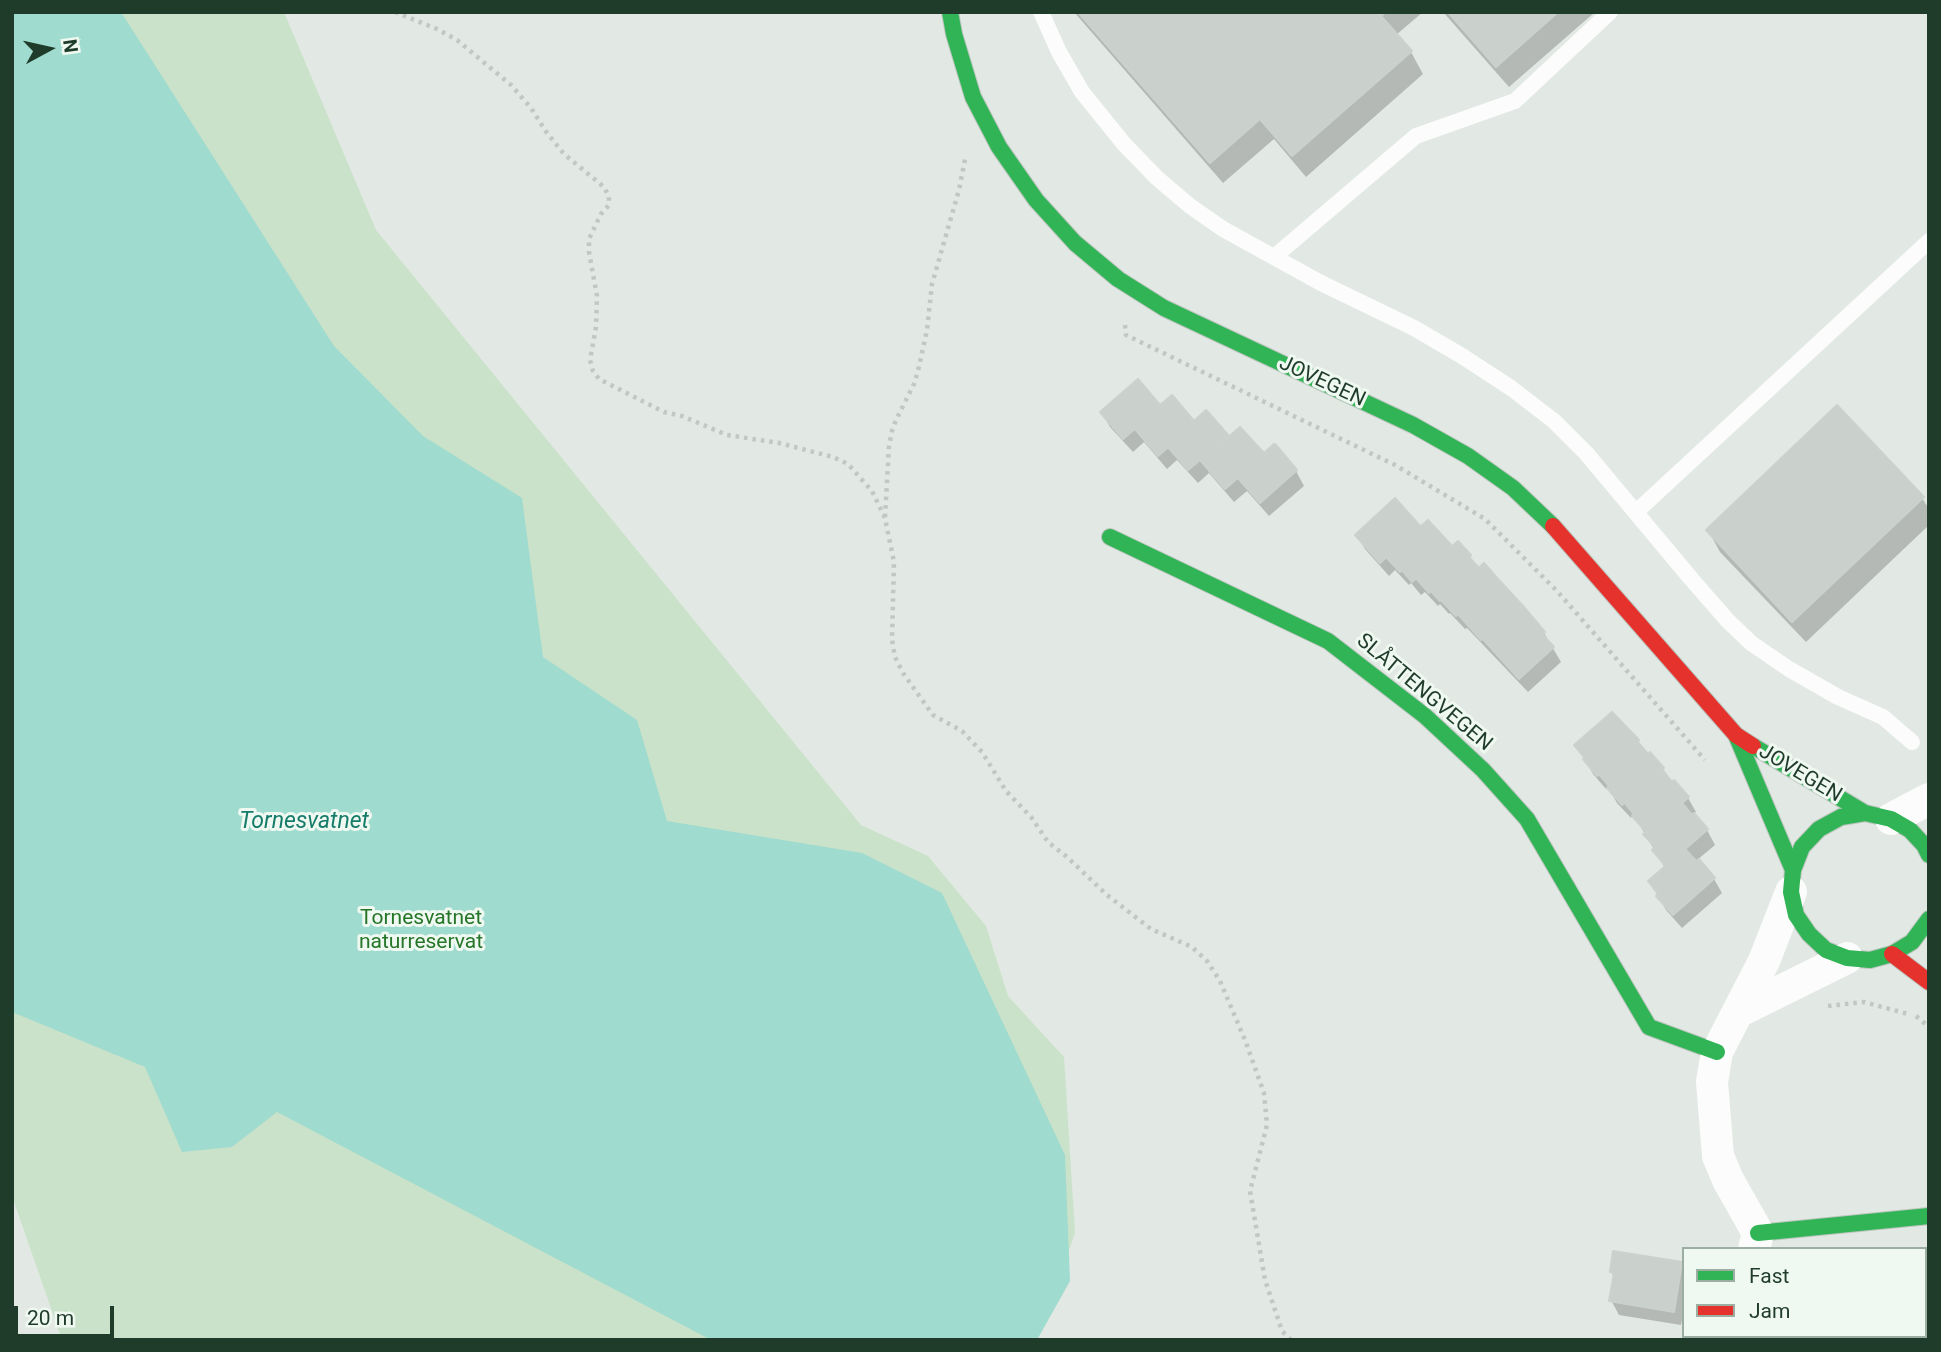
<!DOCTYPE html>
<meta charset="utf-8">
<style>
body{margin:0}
#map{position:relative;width:1941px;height:1352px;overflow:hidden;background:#e2e8e3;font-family:Roboto,sans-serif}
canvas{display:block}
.frame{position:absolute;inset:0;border:14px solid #1f3c2a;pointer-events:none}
.legend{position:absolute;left:1682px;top:1247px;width:245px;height:91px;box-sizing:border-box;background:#eff8f1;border:2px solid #9cada1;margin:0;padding:9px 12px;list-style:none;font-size:21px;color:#1f3c2a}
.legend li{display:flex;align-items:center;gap:14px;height:35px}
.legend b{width:35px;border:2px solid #9cada1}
.north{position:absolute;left:14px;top:14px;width:70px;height:70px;-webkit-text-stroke:5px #eff8f1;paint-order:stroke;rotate:82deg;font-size:19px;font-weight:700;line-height:28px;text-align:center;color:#1f3c2a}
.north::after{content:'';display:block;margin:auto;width:24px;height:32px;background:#1f3c2a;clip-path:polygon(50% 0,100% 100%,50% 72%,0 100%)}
.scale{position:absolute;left:14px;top:1306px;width:100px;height:32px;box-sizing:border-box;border:4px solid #1f3c2a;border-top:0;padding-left:9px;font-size:21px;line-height:24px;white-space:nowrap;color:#1f3c2a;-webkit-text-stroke:5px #eff8f1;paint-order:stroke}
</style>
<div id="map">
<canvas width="1941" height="1352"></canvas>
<div class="frame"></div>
<ul class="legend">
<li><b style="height:9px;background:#30b455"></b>Fast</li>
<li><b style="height:9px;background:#e5322d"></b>Jam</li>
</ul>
<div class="north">N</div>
<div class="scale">20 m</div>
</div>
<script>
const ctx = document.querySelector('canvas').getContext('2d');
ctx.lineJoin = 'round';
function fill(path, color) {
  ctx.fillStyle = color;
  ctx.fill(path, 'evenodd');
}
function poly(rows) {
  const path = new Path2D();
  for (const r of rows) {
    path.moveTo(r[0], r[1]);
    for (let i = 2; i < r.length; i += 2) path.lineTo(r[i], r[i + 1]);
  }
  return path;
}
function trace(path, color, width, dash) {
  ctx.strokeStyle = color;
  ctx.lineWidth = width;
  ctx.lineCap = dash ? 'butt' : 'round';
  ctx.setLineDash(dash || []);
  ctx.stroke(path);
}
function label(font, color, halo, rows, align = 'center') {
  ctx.font = font + ' Roboto,sans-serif';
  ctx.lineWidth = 6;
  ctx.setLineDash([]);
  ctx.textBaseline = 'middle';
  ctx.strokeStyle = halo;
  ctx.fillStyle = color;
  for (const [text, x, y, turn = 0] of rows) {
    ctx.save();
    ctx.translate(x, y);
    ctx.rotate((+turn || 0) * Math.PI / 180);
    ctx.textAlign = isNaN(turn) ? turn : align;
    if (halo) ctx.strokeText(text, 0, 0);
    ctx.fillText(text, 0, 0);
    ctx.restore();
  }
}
const green = poly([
 [12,12,284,12,376,230,861,825,928,856,986,926,1008,996,1064,1057,1075,1233,1050,1305,1031,1340,62,1340,12,1196]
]);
const water = poly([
 [12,12,121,12,334,346,423,436,522,498,543,657,637,720,667,821,862,853,942,893,1065,1155,1070,1281,1037,1340,711,1340,277,1112,232,1147,182,1152,145,1067,12,1012]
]);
const shadow = poly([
 [1074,12,1423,12,1396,35,1411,52,1423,74,1306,177,1274,139,1223,183],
 [1443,12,1595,12,1509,87],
 [1138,382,1160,407,1172,397,1194,423,1206,413,1229,439,1240,429,1264,456,1274,446,1296,471,1304,486,1269,516,1247,491,1234,502,1209,473,1198,483,1177,460,1167,469,1144,442,1133,452,1110,427,1102,413],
 [1922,498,1929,509,1929,525,1806,642,1720,552,1708,530],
 [1395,501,1420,529,1428,522,1452,549,1470,556,1478,571,1544,633,1561,662,1528,692,1467,628,1465,629,1450,613,1449,614,1440,604,1438,606,1425,592,1421,595,1411,583,1409,585,1395,570,1389,576,1365,549,1357,535],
 [1576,745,1648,756,1663,769,1672,784,1688,798,1696,812,1693,814,1707,830,1715,845,1697,860,1714,879,1722,893,1682,928,1666,910,1650,882,1665,868,1635,817,1633,815,1631,818,1617,803,1608,787,1606,789,1593,774],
 [1681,1264,1684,1269,1684,1310,1681,1325,1619,1315,1611,1300,1615,1278,1611,1272]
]);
const building = poly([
 [1078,12,1386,12,1381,16,1412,51,1292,156,1260,119,1210,163,1078,12],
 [1448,12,1558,12,1496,67,1448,12],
 [1138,379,1160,405,1172,395,1173,396,1123,439,1100,412,1138,379],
 [1173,396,1194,421,1206,410,1208,412,1158,456,1135,429,1173,396],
 [1837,405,1924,497,1792,622,1706,530,1837,405],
 [1208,412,1229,436,1188,470,1168,447,1208,412],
 [1240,427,1264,453,1274,444,1276,445,1225,489,1201,461,1240,427],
 [1276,445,1297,470,1260,503,1238,478,1276,445],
 [1395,498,1420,526,1380,563,1355,535,1395,498],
 [1428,520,1452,546,1412,582,1402,570,1400,572,1386,557,1428,520],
 [1458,541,1471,555,1469,557,1479,568,1440,601,1431,591,1429,593,1416,578,1458,541],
 [1484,563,1499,580,1456,616,1441,600,1484,563],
 [1499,580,1523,606,1481,640,1458,614,1499,580],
 [1523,606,1545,632,1542,634,1554,647,1519,679,1482,638,1523,606],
 [1612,712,1639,740,1597,776,1583,759,1585,758,1574,745,1612,712],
 [1637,741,1648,754,1650,752,1664,768,1622,805,1607,788,1609,786,1599,774,1637,741],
 [1662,769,1672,782,1674,780,1689,797,1647,833,1632,816,1634,814,1624,802,1662,769],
 [1682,803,1692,815,1694,813,1708,829,1666,866,1652,850,1655,847,1643,834,1646,832,1647,833,1682,803],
 [1685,849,1696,861,1699,859,1715,878,1673,915,1656,896,1658,894,1648,881,1685,849],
 [1613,1251,1682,1262,1674,1312,1609,1301,1614,1273,1610,1272,1613,1251]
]);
const path = poly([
 [395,12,437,29,457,40,511,85,531,108,547,133,564,154,604,187,609,197,609,205,601,214,589,239,589,252,597,296,596,327,590,360,593,371,599,379,664,412,682,416,727,435,779,443,833,457,848,464,872,491,885,518,894,562,892,640,895,657,903,673,930,711,933,715,962,731,982,752,1006,791,1031,817,1048,842,1067,857,1107,895,1151,929,1192,947,1207,961,1220,981,1245,1040,1264,1093,1267,1125,1250,1191,1265,1280,1282,1331,1291,1340],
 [1125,325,1126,335,1395,465,1485,519,1557,591,1705,760],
 [885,517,889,446,892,431,896,420,914,384,918,371,927,330,932,284,959,190,965,159],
 [1828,1006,1864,1002,1908,1014],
 [1916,1016,1929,1027]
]);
const lane = poly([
 [1041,12,1059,52,1082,92,1124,144,1157,178,1190,206,1223,229,1321,283,1414,328,1462,356,1511,388,1554,421,1586,453,1693,581,1728,621,1751,643,1789,669,1838,697,1883,717,1912,742],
 [1274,257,1416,136,1515,101,1610,12],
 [1636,512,1929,241]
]);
const street = poly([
 [1891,819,1929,799],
 [1738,1012,1847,958],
 [1754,1249,1758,1233,1728,1180,1718,1156,1712,1082,1717,1052,1764,961,1791,892],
 [1730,1340,1731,1336]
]);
const fast = poly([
 [950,12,954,34,973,97,999,147,1036,200,1075,243,1118,279,1164,308,1413,425,1468,456,1513,488,1553,526],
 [1110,537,1328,641,1425,716,1483,770,1527,819,1649,1027,1717,1052],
 [1736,735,1793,870],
 [1753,746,1865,813],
 [1929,855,1924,845,1910,830,1891,819,1865,813,1841,817,1819,829,1802,847,1793,870,1791,892,1796,915,1809,934,1826,950,1847,958,1870,960,1892,954,1912,942,1929,919],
 [1758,1233,1929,1216]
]);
const jam = poly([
 [1553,526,1736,735,1753,746],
 [1892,954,1929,982]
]);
const streetNames = [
 ["JOVEGEN",1322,382,25],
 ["SLÅTTENGVEGEN",1424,693,40],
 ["JOVEGEN",1800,774,31]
];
const parkNames = [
 ["Tornesvatnet",421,919],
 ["naturreservat",421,943]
];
const waterNames = [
 ["Tornesvatnet",304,822]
];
fill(green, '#cbe2ca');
fill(water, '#9fdbce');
fill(shadow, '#0003');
fill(building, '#cad1cc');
trace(building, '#cbd1cc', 2);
trace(fast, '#bbc5be', 18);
trace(jam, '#bbc5be', 18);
trace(path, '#bfc8c2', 4.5, [3.5, 5]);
trace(lane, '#fbfcfb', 16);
trace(street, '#fbfcfb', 32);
trace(fast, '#30b455', 16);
trace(jam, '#e5322d', 16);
label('21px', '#1f3c2a', '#eff8f1', streetNames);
label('21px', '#267629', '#eff8f1', parkNames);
label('italic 23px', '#157c69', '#eff8f1', waterNames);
</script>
